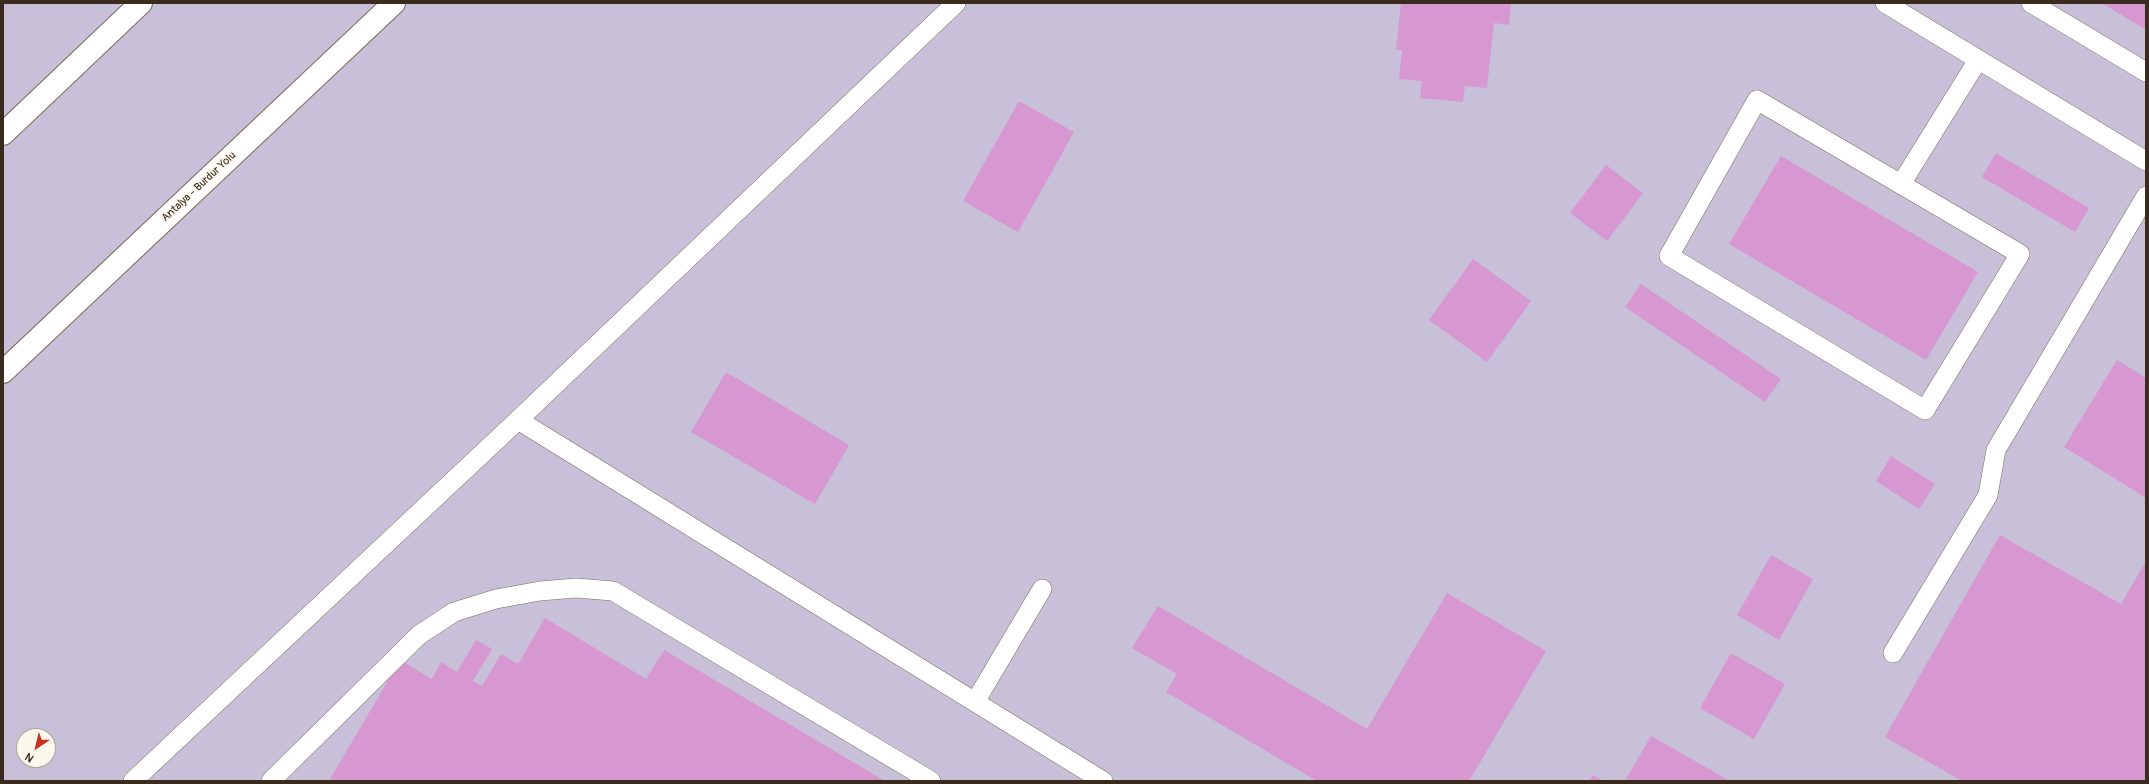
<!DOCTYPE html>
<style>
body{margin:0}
#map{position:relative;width:2149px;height:784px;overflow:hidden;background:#f3e3c7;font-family:Pangolin,sans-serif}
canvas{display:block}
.frame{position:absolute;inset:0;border:4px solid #3b2a1e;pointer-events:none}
.north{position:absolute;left:16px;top:728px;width:40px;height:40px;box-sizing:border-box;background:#fbf7ec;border:1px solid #aea59a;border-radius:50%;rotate:215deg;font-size:11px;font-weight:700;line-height:16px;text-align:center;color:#3b2a1e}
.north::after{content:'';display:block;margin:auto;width:14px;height:18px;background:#c8321e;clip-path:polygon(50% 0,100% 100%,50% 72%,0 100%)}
</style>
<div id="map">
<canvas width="2149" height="784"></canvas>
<div class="frame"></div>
<div class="north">N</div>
</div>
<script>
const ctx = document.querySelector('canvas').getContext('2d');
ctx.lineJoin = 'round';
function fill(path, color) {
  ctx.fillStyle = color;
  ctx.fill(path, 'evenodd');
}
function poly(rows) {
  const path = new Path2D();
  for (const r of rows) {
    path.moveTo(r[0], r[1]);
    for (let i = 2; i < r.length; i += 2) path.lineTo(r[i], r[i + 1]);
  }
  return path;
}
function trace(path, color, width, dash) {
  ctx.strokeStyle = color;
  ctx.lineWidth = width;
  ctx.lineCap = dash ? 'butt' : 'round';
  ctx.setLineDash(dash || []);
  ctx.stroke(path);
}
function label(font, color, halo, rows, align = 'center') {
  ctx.font = font + ' Pangolin,sans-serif';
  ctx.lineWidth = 4;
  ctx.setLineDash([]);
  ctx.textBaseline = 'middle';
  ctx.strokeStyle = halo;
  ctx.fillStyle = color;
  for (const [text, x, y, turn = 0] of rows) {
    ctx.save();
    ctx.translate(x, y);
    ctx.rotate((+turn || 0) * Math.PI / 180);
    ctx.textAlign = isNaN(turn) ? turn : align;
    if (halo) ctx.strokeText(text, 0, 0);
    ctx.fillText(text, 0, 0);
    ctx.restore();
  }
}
const industrial = poly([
 [3,3,2146,3,2146,781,3,781],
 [24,736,48,736,48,760,24,760]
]);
const building = poly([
 [1401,3,1511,3,1509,25,1494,23,1487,88,1465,86,1463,102,1420,98,1422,81,1399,79,1402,50,1396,50],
 [2102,3,2146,3,2146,30],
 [1019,101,1074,132,1018,232,963,201],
 [1996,153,2089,208,2075,232,1982,177],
 [1781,156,1978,272,1926,360,1729,244],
 [1606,165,1643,193,1607,241,1570,213],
 [1473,259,1531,301,1487,362,1429,320],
 [1641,284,1781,379,1765,402,1625,307],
 [2117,360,2146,378,2146,498,2064,447],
 [726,372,849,445,815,504,691,432],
 [1891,456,1935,484,1919,509,1876,481],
 [2000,535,2121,604,2146,561,2146,781,1962,781,1885,737],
 [1771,555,1813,579,1779,640,1737,615],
 [1447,593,1546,651,1469,781,1317,781,1166,692,1177,674,1132,648,1158,606,1367,729],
 [545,618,646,679,664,650,885,781,329,781,400,660,432,679,441,662,457,672,476,640,492,649,473,681,482,686,501,654,518,664],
 [1731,653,1785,684,1754,739,1700,708],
 [1651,736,1730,781,1625,781],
 [1593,775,1604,781,1589,781]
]);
const lane = poly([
 [1885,3,2146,161],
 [2031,3,2146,72],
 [1757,100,2020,254,1925,410,1669,256,1757,100],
 [1901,184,1978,60],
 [518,420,1103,781],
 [1893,653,1988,495,1996,450,2146,196],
 [975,702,1042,589],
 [133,781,518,420,956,3],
 [271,781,419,635,454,612,496,599,540,591,576,588,613,591,931,781]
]);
const highway = poly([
 [3,134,141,3],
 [3,372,394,3]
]);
const streetNames = [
 ["Antalya - Burdur Yolu",199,187,-43]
];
fill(industrial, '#c8c0d8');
fill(building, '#d797d0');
trace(lane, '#7b6b59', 20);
trace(highway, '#7b6b59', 24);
trace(lane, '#fff', 19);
trace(highway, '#fff', 22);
label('11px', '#3b2a1e', '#fbf7ec', streetNames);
</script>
